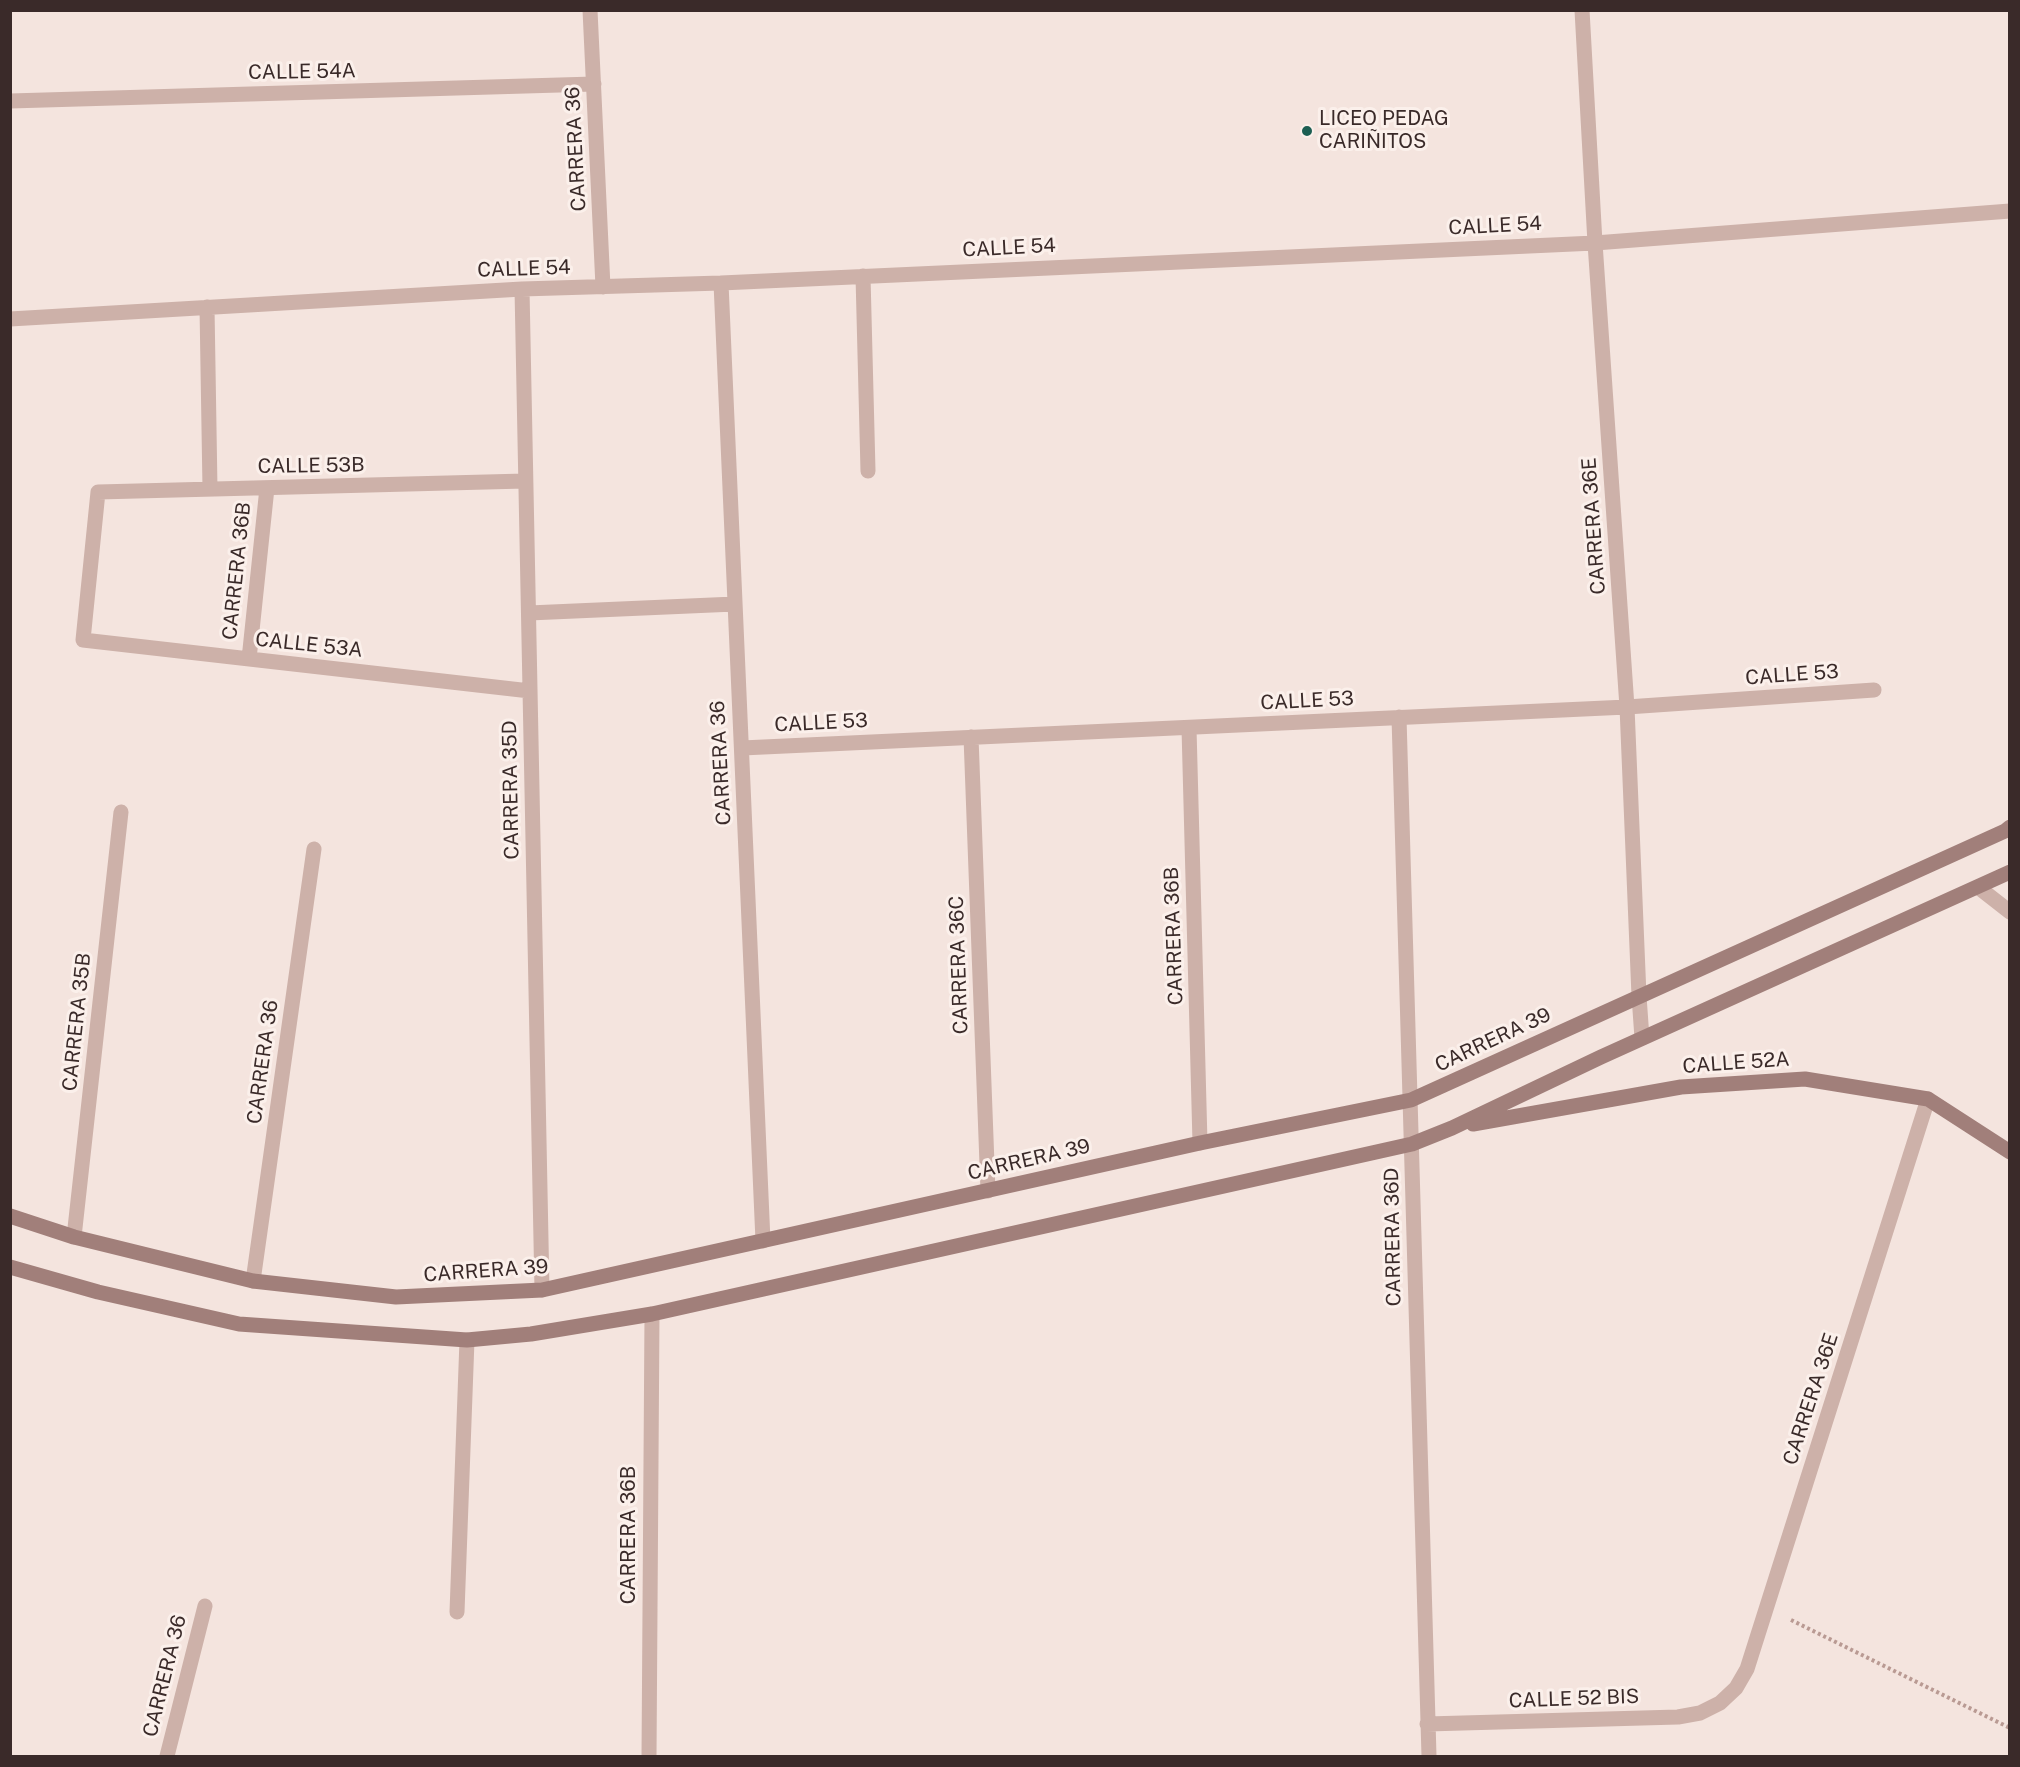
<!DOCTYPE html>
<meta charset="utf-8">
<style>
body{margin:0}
#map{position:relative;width:2020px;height:1767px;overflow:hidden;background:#f4e4de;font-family:"Public Sans",sans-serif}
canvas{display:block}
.frame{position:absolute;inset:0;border:12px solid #3a2a29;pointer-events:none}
</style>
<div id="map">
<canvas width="2020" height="1767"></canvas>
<div class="frame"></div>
</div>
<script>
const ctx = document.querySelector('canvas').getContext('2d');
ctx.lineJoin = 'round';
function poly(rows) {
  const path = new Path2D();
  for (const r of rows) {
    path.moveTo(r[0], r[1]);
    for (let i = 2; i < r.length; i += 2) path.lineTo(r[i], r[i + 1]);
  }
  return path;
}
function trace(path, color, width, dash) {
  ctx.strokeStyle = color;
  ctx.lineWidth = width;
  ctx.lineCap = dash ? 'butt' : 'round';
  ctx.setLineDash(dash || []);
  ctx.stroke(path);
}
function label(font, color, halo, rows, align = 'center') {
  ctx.font = font + ' "Public Sans",sans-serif';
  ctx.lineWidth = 6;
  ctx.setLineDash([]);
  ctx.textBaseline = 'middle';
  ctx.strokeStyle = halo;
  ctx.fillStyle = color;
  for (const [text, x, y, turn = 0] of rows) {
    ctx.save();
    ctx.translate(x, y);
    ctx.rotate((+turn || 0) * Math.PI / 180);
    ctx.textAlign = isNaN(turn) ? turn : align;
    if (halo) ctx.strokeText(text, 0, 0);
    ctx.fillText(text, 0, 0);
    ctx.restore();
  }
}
const path = poly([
 [1791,1620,2010,1728]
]);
const lane = poly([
 [457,1612,467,1340]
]);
const street = poly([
 [590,10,603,287],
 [1582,10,1595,243,1627,707,1639,996,1642,1038],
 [10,101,594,84],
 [863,276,868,471],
 [721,283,763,1241],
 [522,289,542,1290],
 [207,307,210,489],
 [10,319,522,289,721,283,1595,243,2010,211],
 [525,481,98,492,83,640,530,691],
 [529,613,735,604],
 [249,659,267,488],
 [1399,717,1429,1756],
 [1189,728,1200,1143],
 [971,737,988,1191],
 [742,748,1627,707,1874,690],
 [1978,887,2010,912],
 [74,1237,121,812],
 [253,1281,314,849],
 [1427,1724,1678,1717,1700,1713,1720,1703,1736,1688,1747,1669,1928,1099],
 [167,1756,205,1606],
 [649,1756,652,1314]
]);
const secondary = poly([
 [1473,1124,1681,1087,1805,1079,1928,1099,2010,1152],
 [10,1216,74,1237,253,1281,396,1297,542,1290,1200,1143,1411,1100,2005,831,2010,827],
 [10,1267,98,1292,239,1324,467,1340,531,1334,652,1314,1412,1144,1452,1128,1601,1057,2010,872]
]);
const markers = [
 [1307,131,6,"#1c5e52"]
];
const streetNames = [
 ["CALLE 54A",302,72,-1],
 ["CARRERA 36",576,149,-93],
 ["CALLE 54",1495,226,-3],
 ["CALLE 54",1009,248,-3],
 ["CALLE 54",524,269,-2],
 ["CALLE 53B",311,466,-1],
 ["CARRERA 36E",1594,526,-94],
 ["CARRERA 36B",237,571,-84],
 ["CALLE 53A",309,645,6],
 ["CALLE 53",1792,675,-4],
 ["CALLE 53",1307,701,-3],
 ["CALLE 53",821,723,-3],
 ["CARRERA 36",721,763,-93],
 ["CARRERA 35D",511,790,-91],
 ["CARRERA 36B",1174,936,-92],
 ["CARRERA 36C",959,965,-92],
 ["CARRERA 35B",77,1022,-84],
 ["CARRERA 39",1493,1040,-25],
 ["CARRERA 36",263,1062,-82],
 ["CALLE 52A",1736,1063,-4],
 ["CARRERA 39",1029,1160,-13],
 ["CARRERA 36D",1393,1237,-91],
 ["CARRERA 39",486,1271,-4],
 ["CARRERA 36E",1811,1399,-72],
 ["CARRERA 36B",629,1535,-90],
 ["CARRERA 36",165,1676,-76],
 ["CALLE 52 BIS",1574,1699,-2]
];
const poiNames = [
 ["LICEO PEDAG",1319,119],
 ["CARIÑITOS",1319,142]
];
trace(path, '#b99a93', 4, [3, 3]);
trace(lane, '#cdb1a9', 15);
trace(street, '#cdb1a9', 15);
trace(secondary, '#a17f7a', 15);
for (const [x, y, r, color] of markers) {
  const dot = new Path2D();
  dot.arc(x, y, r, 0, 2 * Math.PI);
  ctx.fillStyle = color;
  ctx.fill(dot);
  trace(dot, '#fbf0eb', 2);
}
label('20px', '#3a2a29', '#fbf0eb', streetNames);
label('20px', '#3a2a29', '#fbf0eb', poiNames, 'left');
</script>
